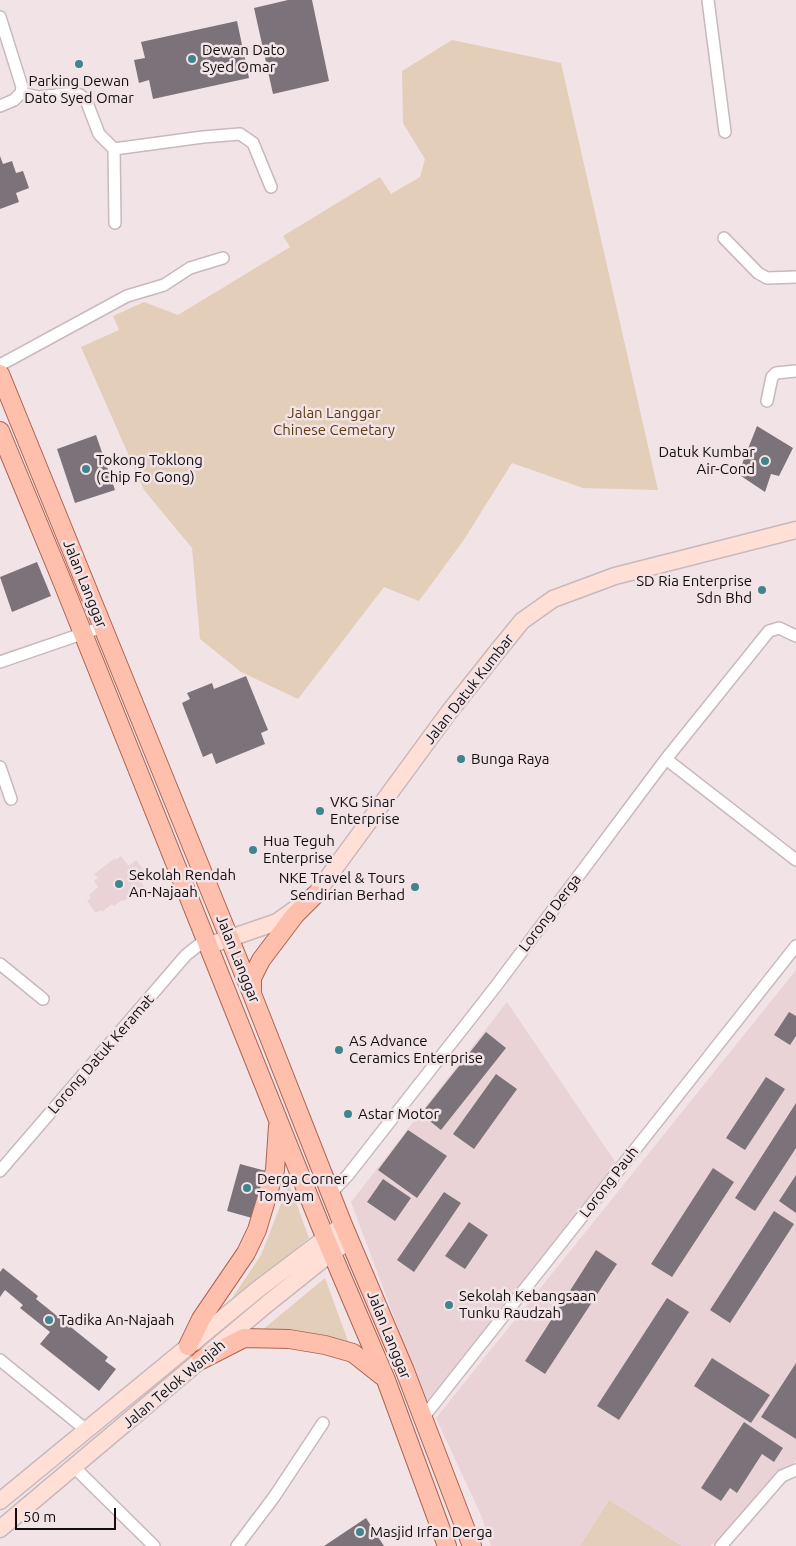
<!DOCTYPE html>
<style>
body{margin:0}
#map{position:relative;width:796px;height:1546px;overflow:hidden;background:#f2e3e6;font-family:Ubuntu,sans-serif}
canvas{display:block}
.scale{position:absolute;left:15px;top:1508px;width:101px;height:22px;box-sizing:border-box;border:2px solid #120d0e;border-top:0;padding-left:6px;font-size:15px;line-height:18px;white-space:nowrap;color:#120d0e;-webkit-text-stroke:4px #f2e3e6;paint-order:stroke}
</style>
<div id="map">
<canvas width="796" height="1546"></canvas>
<div class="scale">50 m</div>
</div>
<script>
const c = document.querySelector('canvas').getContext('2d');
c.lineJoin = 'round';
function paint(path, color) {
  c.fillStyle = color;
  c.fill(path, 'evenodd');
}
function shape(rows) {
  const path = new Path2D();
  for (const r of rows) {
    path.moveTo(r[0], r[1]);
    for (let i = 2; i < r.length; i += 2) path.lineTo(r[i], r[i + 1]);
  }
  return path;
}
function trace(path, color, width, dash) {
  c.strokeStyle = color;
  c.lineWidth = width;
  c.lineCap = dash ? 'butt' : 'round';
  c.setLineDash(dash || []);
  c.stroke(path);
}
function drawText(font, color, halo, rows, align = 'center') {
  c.font = font + ' Ubuntu,sans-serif';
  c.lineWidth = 5;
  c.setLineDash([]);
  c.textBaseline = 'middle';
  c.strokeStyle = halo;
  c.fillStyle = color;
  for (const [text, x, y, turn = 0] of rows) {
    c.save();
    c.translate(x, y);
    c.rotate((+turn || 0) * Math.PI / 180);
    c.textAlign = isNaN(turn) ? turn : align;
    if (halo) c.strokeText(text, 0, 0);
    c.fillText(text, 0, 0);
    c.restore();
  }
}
paint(shape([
 [121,856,129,866,136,860,144,870,137,876,144,886,124,901,122,900,114,906,112,904,102,912,100,910,96,913,87,901,91,898,89,895,98,887,94,881,98,878,94,874,115,858,116,860],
 [796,970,796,1461,785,1469,728,1531,710,1546,682,1546,609,1500,580,1546,491,1546,481,1515,436,1418],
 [507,1002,618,1166,428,1408,351,1202]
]), '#ead3d7');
paint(shape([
 [452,40,561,63,658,490,583,488,512,463,463,541,419,601,384,587,298,699,241,672,200,639,192,548,144,490,81,347,119,330,113,316,144,302,178,315,290,247,283,236,380,177,391,194,420,177,425,159,403,123,402,71],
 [289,1183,309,1238,222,1313,261,1255],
 [325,1278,348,1341,302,1333,261,1331],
 [609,1500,682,1546,580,1546]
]), '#e3ceb9');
paint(shape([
 [288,0,312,0,329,81,273,94,254,8],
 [237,21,249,78,153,99,149,80,139,83,134,60,145,58,141,42],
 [0,156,3,164,12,161,16,173,23,171,29,188,16,193,19,202,0,209],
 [757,426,793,448,779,476,771,474,765,492,738,474],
 [96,435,115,490,75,503,57,449],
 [37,562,51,596,12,612,0,577],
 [246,676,268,730,261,733,265,744,216,764,212,753,203,757,182,703,190,699,187,693,212,683,214,689],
 [789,1012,796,1016,796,1036,790,1045,774,1035],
 [486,1032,506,1048,441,1130,421,1114],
 [496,1074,517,1089,474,1149,453,1134],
 [766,1077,785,1089,745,1150,726,1138],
 [796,1103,796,1148,755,1211,735,1198],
 [408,1130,447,1156,417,1198,378,1170],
 [240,1164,266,1171,252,1218,227,1211],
 [713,1168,734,1182,672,1277,651,1264],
 [796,1175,796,1213,779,1201],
 [383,1179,411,1198,395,1221,367,1202],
 [444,1192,461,1203,414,1272,397,1260],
 [774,1211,794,1224,730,1323,710,1310],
 [469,1222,488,1235,465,1269,445,1256],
 [596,1250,617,1264,545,1374,525,1361],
 [3,1268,38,1296,36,1299,108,1357,105,1361,116,1369,99,1391,40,1344,50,1332,20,1308,23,1305,5,1290,0,1297,0,1272],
 [667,1298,689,1312,619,1420,597,1406],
 [712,1358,770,1395,751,1423,694,1386],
 [796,1363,796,1439,761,1417],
 [744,1422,783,1448,774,1462,762,1454,737,1493,730,1488,721,1501,701,1488],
 [366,1518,384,1546,324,1546]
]), '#7c737a');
const street = shape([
 [708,0,725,132],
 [0,17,22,87,21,93,14,100,0,106],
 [21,93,39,97,73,93,80,95,86,100,99,134,114,149,203,137,240,134,253,143,271,187],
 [114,149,115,223],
 [724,238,758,273,767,278,796,277],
 [0,365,127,296,164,285,190,268,223,258],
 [767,401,772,377,776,373,796,371],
 [0,662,102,627],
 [666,759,796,860],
 [0,767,11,799],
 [0,964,43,999],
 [0,1171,186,955,205,940],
 [330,1194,348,1175,496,986,666,759,769,631,779,628,796,636],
 [0,1360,85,1429],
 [422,1419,796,946],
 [75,1468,154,1546],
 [237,1546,274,1497,323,1423],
 [721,1546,782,1476,796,1470]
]);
const secondary = shape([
 [207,946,277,922,315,895,449,712,500,648,522,621,553,599,615,576,796,530],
 [0,1501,257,1290,343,1225],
 [0,1529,267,1304,332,1252,350,1241]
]);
const primary = shape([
 [0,374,252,994,343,1225,405,1371,472,1546],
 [0,431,62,581,325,1237,386,1380,447,1546],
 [252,993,252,978,261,960,295,915,315,895],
 [188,1346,201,1319,246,1253,257,1230,275,1170,278,1126],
 [201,1360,244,1338,289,1339,325,1345,353,1353,382,1376]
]);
trace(street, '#c7b9bc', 14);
trace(secondary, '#c7b9bc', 19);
trace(primary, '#ac6552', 20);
trace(street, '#fff', 11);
trace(secondary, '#ffdfd6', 16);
trace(primary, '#ffbfad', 18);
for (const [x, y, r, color] of [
 [192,59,5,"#3e858e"],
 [79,64,5,"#3e858e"],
 [765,461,5,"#3e858e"],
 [86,469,5,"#3e858e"],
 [762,590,5,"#3e858e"],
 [461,759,5,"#3e858e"],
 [320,811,5,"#3e858e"],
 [253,850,5,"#3e858e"],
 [119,884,5,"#3e858e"],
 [415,887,5,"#3e858e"],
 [339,1050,5,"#3e858e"],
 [348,1114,5,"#3e858e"],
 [247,1188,5,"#3e858e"],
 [449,1305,5,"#3e858e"],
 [49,1320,5,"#3e858e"],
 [360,1532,5,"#3e858e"]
]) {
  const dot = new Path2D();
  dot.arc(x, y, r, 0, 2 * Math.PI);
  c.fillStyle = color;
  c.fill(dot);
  trace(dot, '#f2e3e6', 2);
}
drawText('15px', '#120d0e', '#f2e3e6', [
 ["Dewan Dato",202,50],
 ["Syed Omar",202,67],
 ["Parking Dewan",79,81,"center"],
 ["Dato Syed Omar",79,98,"center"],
 ["Datuk Kumbar",755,452,"right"],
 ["Air-Cond",755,469,"right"],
 ["Tokong Toklong",96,460],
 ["(Chip Fo Gong)",96,477],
 ["SD Ria Enterprise",752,581,"right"],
 ["Sdn Bhd",752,598,"right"],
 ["Bunga Raya",471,759],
 ["VKG Sinar",330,802],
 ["Enterprise",330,819],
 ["Hua Teguh",263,841],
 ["Enterprise",263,858],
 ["Sekolah Rendah",129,875],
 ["An-Najaah",129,892],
 ["NKE Travel & Tours",405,878,"right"],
 ["Sendirian Berhad",405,895,"right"],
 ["AS Advance",349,1041],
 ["Ceramics Enterprise",349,1058],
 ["Astar Motor",358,1114],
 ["Derga Corner",257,1179],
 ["Tomyam",257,1196],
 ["Sekolah Kebangsaan",459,1296],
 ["Tunku Raudzah",459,1313],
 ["Tadika An-Najaah",59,1320],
 ["Masjid Irfan Derga",370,1532]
], 'left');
drawText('15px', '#5e3c0f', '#f2e3e6', [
 ["Jalan Langgar",334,413],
 ["Chinese Cemetary",334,430]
]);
drawText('15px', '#120d0e', '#f2e3e6', [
 ["Jalan Langgar",85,584,68],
 ["Jalan Datuk Kumbar",469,689,-52],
 ["Lorong Derga",550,913,-53],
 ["Jalan Langgar",238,959,68],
 ["Lorong Datuk Keramat",101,1054,-49],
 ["Lorong Pauh",609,1182,-52],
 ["Jalan Langgar",389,1335,68],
 ["Jalan Telok Wanjah",174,1384,-40]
]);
</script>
